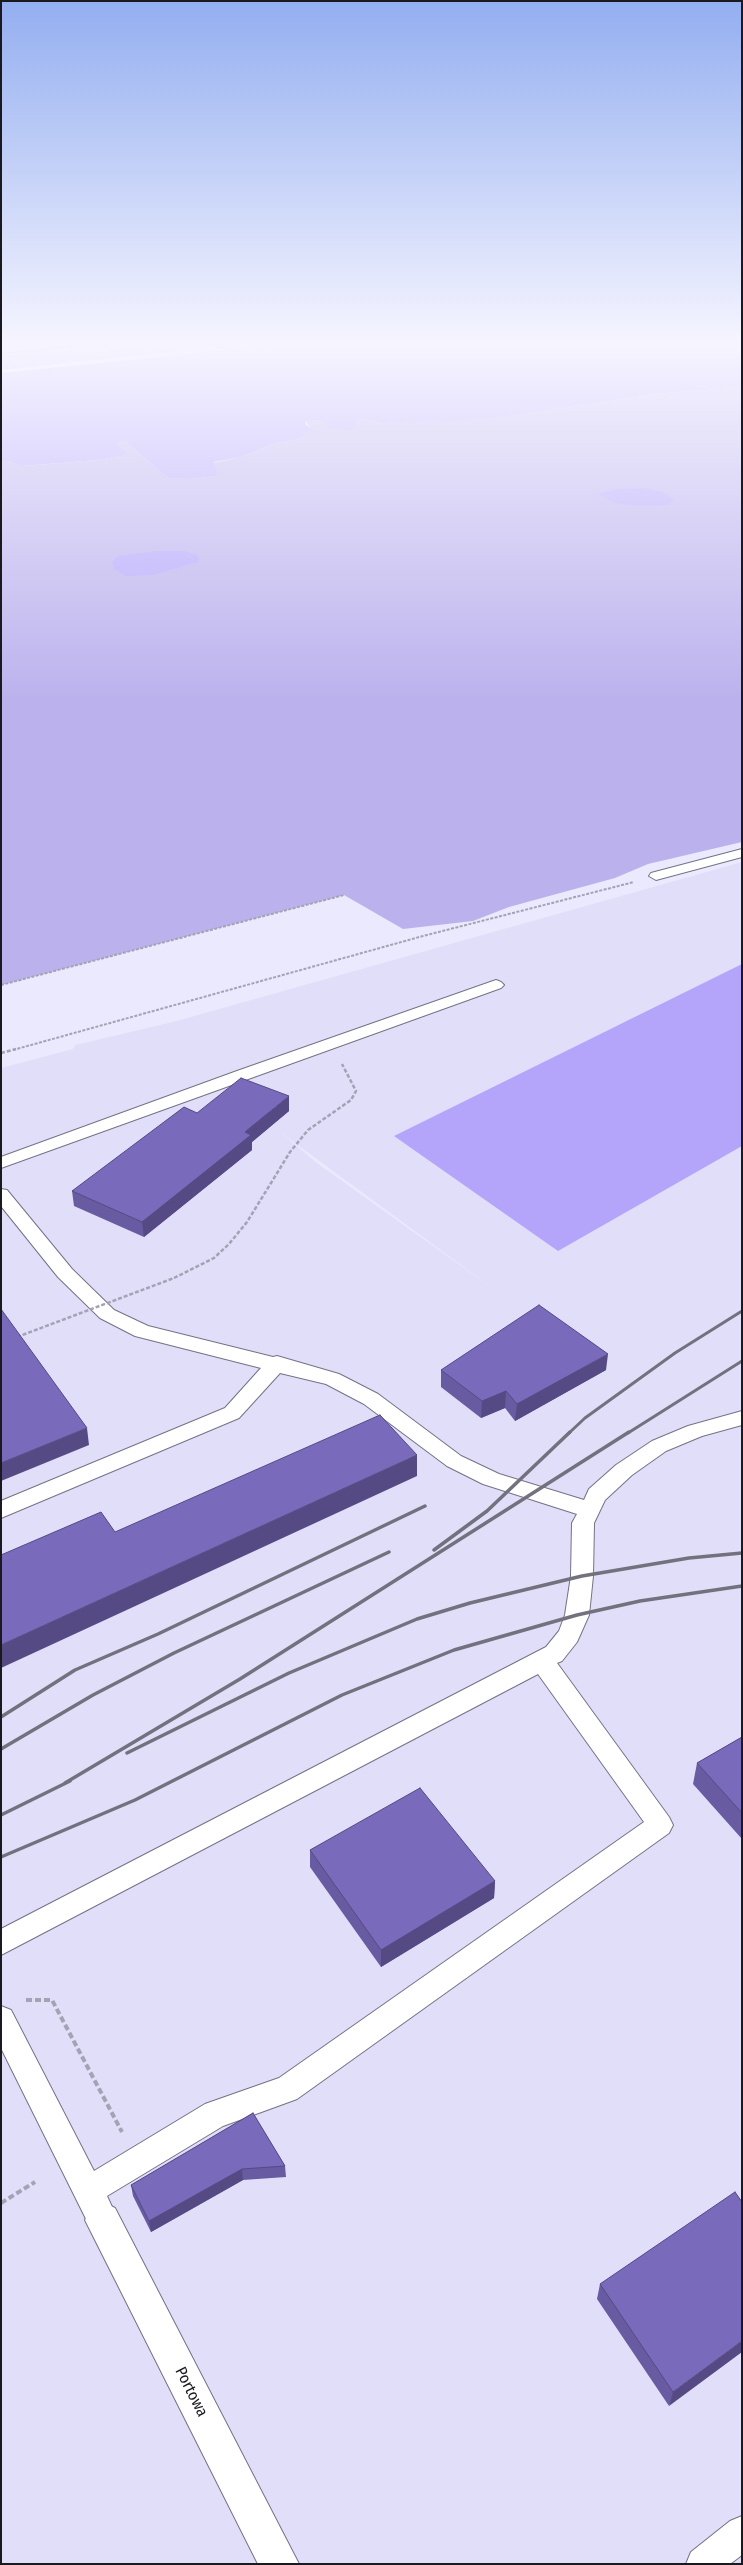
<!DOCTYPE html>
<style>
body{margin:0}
#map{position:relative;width:743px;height:2565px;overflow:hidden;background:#ebe9fe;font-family:"Fira Sans Condensed",sans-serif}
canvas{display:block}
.frame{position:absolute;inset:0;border:2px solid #1a1920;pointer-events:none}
</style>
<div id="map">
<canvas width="743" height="2565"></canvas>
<div class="frame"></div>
</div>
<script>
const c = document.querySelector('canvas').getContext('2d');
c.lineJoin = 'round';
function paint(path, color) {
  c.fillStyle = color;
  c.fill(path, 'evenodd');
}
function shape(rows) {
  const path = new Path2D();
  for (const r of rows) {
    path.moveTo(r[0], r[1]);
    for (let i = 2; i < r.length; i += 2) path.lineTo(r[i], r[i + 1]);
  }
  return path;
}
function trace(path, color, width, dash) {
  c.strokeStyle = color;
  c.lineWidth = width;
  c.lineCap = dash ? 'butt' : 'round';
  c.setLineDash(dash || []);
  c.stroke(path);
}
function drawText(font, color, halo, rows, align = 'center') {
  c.font = font + ' "Fira Sans Condensed",sans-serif';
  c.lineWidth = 3;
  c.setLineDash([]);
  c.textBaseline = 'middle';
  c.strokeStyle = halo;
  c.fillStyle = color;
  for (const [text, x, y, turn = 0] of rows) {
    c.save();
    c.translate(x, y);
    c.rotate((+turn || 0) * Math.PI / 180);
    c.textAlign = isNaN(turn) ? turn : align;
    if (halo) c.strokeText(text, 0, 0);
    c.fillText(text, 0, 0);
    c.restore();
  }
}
paint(shape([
 [742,862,742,2564,1,2564,1,1068,73,1049,75,1045,173,1022],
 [280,1132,499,1293,317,1163]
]), '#e1defa');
paint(shape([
 [1,341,278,341,1,370],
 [742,387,742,842,648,864,615,878,509,907,473,921,403,929,344,895,1,985,1,461,7,461,23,466,98,460,127,455,118,445,120,441,125,441,168,478,189,479,216,476,213,463,242,457,275,443,301,439,311,429,306,421,321,420,359,427,356,423,359,419,382,423,519,415,655,394]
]), '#bbb2ed');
paint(shape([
 [312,341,742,341,742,387,655,394,519,415,442,422,382,423,359,419,356,423,359,427,350,430,330,429,321,420,306,421,305,424,312,429,301,439,275,443,242,457,214,462,217,476,189,479,168,478,125,441,120,441,118,445,128,455,98,460,22,466,7,461,1,461,1,373],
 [641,488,663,492,674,499,669,505,640,506,615,503,599,494,617,489],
 [156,551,184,551,198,555,199,562,152,575,126,576,114,569,112,562,118,556],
 [742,964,742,1146,558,1251,394,1136]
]), '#b4a5fb');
const lane = shape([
 [742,849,742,857,656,880,649,876,651,873,742,849],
 [496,980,501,982,504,985,501,988,1,1168,1,1157,237,1071,496,980],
 [1,1189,7,1190,72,1269,114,1310,148,1326,273,1357,277,1356,339,1374,378,1394,461,1456,499,1474,584,1500,589,1489,616,1465,652,1441,688,1426,742,1411,742,1425,702,1436,666,1451,632,1475,605,1500,594,1523,593,1576,589,1615,577,1642,562,1661,557,1663,669,1817,673,1825,669,1833,297,2099,223,2126,107,2196,118,2220,114,2231,103,2235,92,2231,1,2048,1,2006,11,2010,94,2171,205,2104,279,2078,644,1822,538,1674,1,1955,1,1929,546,1647,559,1631,565,1615,571,1576,572,1523,577,1514,483,1484,447,1466,364,1404,326,1384,280,1373,239,1418,1,1518,1,1501,225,1408,261,1368,135,1336,100,1318,58,1277,1,1206,1,1189],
 [742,2516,742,2555,730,2564,686,2564,691,2552,730,2521,742,2516]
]);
const street = shape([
 [58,341,88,341,84,344,1,353,1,347,58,341],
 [103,2202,115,2208,299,2564,258,2564,91,2232,85,2220,91,2208,103,2202]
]);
trace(lane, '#747285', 2);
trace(street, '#747285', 2);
trace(shape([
 [210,341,220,349],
 [105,343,123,341],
 [107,345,120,356],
 [104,346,147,341],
 [101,353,153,348,177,341],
 [97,358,176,350,205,341]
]), '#a4a2b3', 1, [2, 1]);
trace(shape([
 [1,985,344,895],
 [13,1050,423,936,634,882]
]), '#a4a2b3', 2, [3, 1.5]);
trace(shape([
 [1,1053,16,1049],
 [174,1278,214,1258,229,1244,247,1222,290,1152,308,1130,351,1100,356,1091,342,1064]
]), '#a4a2b3', 2.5, [4, 2]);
trace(shape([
 [26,2000,52,2000,122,2132],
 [1,2203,35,2182]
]), '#a4a2b3', 4, [6, 3]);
paint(lane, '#fff');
paint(street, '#fff');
trace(shape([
 [569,1433,585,1418,675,1353,742,1311],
 [628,1433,742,1361]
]), '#73717e', 3);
trace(shape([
 [434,1550,487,1511,570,1432],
 [1,1717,75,1670,158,1634,425,1506],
 [1,1749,93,1695,174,1653,389,1552],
 [127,1753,289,1673,417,1619,470,1603,582,1576,689,1558,742,1553],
 [65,1783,240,1679,629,1432],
 [1,1815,70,1781],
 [1,1857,135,1800,342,1695,454,1650,577,1615,640,1601,742,1586]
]), '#73717e', 3.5);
trace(shape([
 [17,1337,174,1278]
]), '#a4a2b3', 2.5, [4, 2]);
paint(shape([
 [289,1111,252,1142,252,1150,144,1237,74,1206,72,1191,197,1113],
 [441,1370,606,1370,515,1421,505,1408,481,1418,441,1387],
 [742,1737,742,1839,693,1784,697,1763],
 [310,1850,495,1881,494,1898,381,1967,310,1867],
 [253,2113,285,2166,286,2177,243,2180,151,2232,133,2196,131,2185],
 [742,2202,669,2406,597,2299,600,2284]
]), '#695ba1');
paint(shape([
 [289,1096,289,1111,252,1142,252,1150,144,1237,142,1222,245,1132],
 [608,1354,606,1370,515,1421,517,1404],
 [506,1391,505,1408,481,1418,482,1401],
 [87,1428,89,1445,1,1481,1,1463],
 [417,1455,417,1476,1,1668,1,1645],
 [495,1881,494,1898,381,1967,381,1950],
 [242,2169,243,2180,151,2232,149,2221],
 [742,2341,742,2352,669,2406,673,2392]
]), '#554a83');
const building = shape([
 [241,1078,289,1096,245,1132,251,1135,142,1222,72,1191,184,1107,197,1113,241,1078],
 [539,1305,608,1354,517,1404,506,1391,482,1401,441,1370,539,1305],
 [1,1309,87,1428,1,1463,1,1309],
 [380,1415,417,1455,1,1645,1,1555,101,1512,115,1532,380,1415],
 [742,1737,742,1813,697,1763,742,1737],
 [420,1788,495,1881,381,1950,310,1850,420,1788],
 [253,2113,285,2166,242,2169,149,2221,131,2185,253,2113],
 [735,2192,742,2202,742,2341,673,2392,600,2284,735,2192]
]);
paint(building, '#7a6abb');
trace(building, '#554a83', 1);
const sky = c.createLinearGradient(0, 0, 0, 700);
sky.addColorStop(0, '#93aef0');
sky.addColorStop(0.49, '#f6f5ff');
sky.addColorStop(1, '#f6f5ff00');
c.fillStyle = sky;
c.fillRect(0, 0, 743, 700);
drawText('16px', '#1a1920', '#fff', [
 ["Portowa",191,2392,63]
]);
</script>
